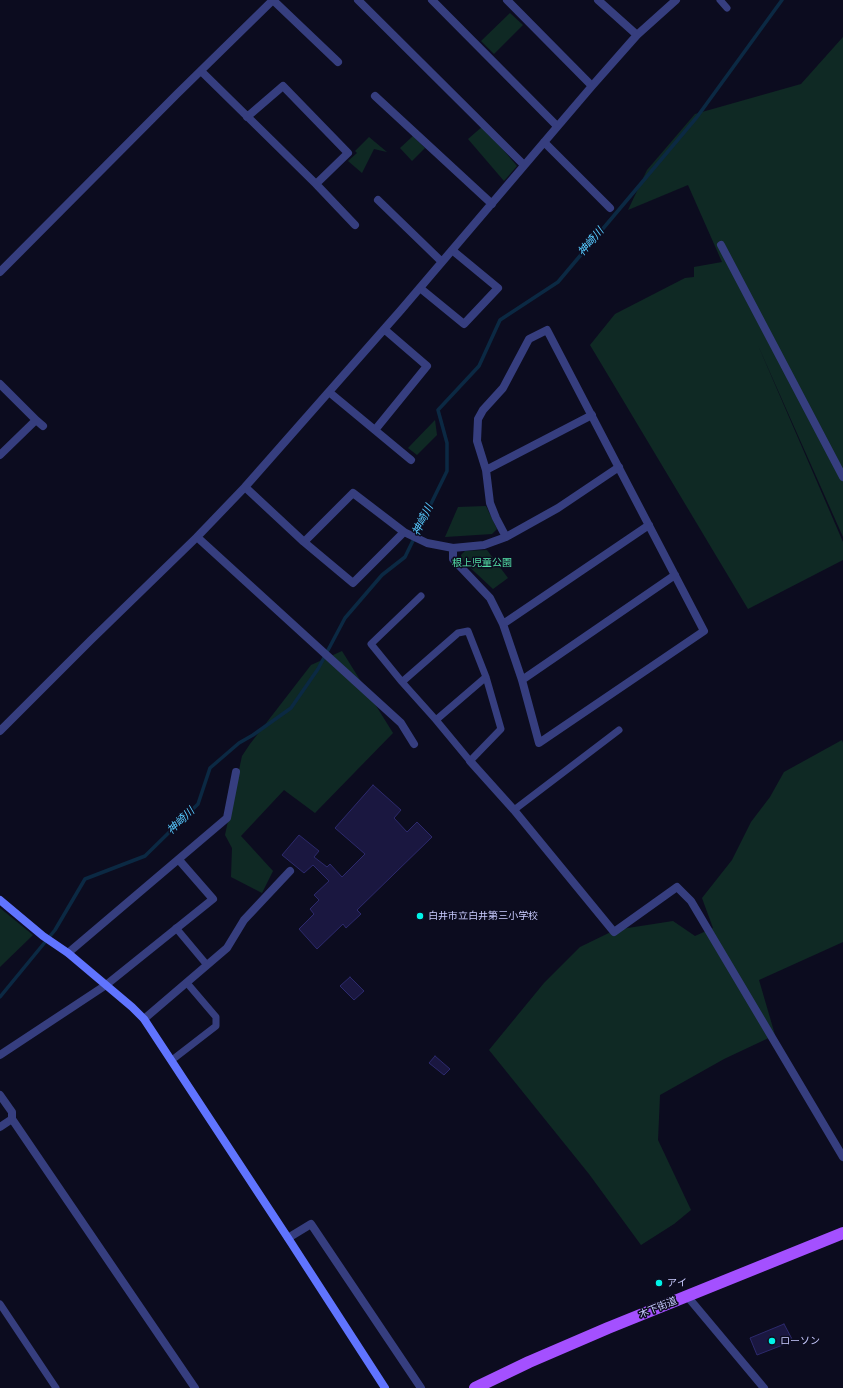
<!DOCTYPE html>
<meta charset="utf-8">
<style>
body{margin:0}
canvas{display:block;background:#0c0c1f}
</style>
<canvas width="843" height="1388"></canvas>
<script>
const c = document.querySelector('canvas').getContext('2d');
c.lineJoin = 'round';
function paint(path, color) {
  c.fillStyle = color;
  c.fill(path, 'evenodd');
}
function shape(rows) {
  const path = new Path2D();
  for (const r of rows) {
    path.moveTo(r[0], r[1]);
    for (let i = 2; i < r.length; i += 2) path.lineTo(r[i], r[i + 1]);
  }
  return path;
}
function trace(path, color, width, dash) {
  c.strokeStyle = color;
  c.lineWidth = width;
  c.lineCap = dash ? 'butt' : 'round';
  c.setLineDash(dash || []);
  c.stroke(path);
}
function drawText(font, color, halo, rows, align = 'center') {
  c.font = font + ' Arial,"Noto Sans JP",sans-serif';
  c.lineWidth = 3;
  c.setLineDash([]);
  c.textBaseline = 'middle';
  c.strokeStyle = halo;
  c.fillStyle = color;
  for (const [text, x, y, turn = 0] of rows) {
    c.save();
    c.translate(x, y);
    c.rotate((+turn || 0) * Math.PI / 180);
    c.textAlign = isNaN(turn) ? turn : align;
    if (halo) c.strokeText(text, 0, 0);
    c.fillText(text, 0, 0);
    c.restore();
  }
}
paint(shape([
 [510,13,523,25,494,54,481,41],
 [843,37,843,537,757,343,843,542,843,560,748,609,590,345,615,314,685,278,694,277,694,267,722,262,688,185,628,210,647,170,695,114,801,84],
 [483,126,517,166,504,181,468,139],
 [413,136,425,148,412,161,400,148],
 [369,137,387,152,374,149,362,173,348,161,357,153,355,151],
 [435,420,437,435,417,455,408,448],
 [486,506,497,529,492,534,445,537,458,507],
 [487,550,508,578,493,589,462,560,461,555,465,551],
 [342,651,393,733,315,813,284,790,241,836,273,871,262,893,231,877,232,848,225,835,242,756,250,744,311,665],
 [842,740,843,743,843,942,759,980,775,1035,724,1059,660,1095,658,1140,691,1210,674,1224,641,1245,589,1174,489,1050,544,983,580,947,615,930,673,921,695,936,713,928,702,898,732,860,751,822,770,797,784,772],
 [0,908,33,935,0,967]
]), '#0f2924');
trace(shape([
 [0,997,55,930,85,879,145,856,198,804,210,768,239,743,253,735,291,708,318,669,345,618,382,575,405,557,447,471,447,443,438,410,479,366,500,320,558,282,697,117,782,0]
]), '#0b2943', 3.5);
const building = shape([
 [373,785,401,810,394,818,407,832,417,822,432,837,357,910,361,914,346,928,343,924,317,949,299,929,314,914,310,909,319,900,314,895,329,881,313,865,304,873,282,855,299,835,319,851,314,857,327,867,330,864,342,877,365,854,335,828,373,785],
 [350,977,364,991,354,1000,340,986,350,977],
 [435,1056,450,1069,444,1075,429,1063,435,1056],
 [784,1324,793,1341,757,1355,750,1338,784,1324]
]);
paint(building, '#1a1740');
trace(building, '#2c296c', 1);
trace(shape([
 [720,0,727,8],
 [402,682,458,633,468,631,486,677,501,729,470,761,436,720,402,682,371,644,421,596],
 [436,720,486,677],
 [514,810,619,730],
 [176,928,207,965],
 [172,1060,216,1026,216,1017,187,983],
 [0,1304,56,1388]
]), '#363e7f', 7);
trace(shape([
 [273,0,338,62],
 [358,0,524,165],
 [432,0,557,126],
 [507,0,592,86],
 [598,0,637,35],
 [201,71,316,184,355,225],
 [375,96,492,204],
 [247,117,283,86,348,153,316,184],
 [544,142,610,208],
 [378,200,442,262],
 [721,245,843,477],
 [0,272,177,94,273,0],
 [420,288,464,324,498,288,452,250],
 [0,384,36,420,0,455],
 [329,392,411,460],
 [36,420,43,426],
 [375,430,427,366,384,329],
 [486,470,592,415],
 [245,487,304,542,353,583,404,532,427,543,453,548,484,545,506,537,558,508,619,467],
 [197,537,401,723,414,744],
 [304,542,353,493,404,532],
 [453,548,453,559,490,598,503,624,522,680,539,743,704,631,547,330,529,339,503,388,483,410,478,419,477,441,486,470,490,503,496,518,506,537],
 [503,624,649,525],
 [522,680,675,575],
 [0,731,91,640,197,537,245,487,401,310,592,86,637,35,676,0],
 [470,761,514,810,614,932,677,887,691,901,843,1157],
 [68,953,227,818,236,772],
 [144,1019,227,948,244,920,290,871],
 [0,1055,106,985,213,899,179,860],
 [0,1095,12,1112,12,1119,0,1127],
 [12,1119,195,1388],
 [288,1238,311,1224,421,1388],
 [687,1296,764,1388]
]), '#363e7f', 8);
trace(shape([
 [0,900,43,936,68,953,132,1007,144,1019,288,1238,385,1388]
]), '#6074ff', 8);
trace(shape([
 [475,1388,529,1362,608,1328,843,1233]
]), '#a450ff', 12);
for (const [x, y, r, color] of [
 [420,916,4,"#00f4e8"],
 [659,1283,4,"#00f4e8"],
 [772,1341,4,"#00f4e8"]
]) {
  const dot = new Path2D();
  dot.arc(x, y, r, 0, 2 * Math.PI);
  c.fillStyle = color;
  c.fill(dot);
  trace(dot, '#0c0c1f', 1.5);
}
drawText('10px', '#54e0a8', '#0c0c1f', [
 ["根上児童公園",482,563]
]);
drawText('10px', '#c9cbff', '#0c0c1f', [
 ["白井市立白井第三小学校",428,916],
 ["アイ",667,1283],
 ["ローソン",780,1341]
], 'left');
drawText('10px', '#c9cbff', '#0c0c1f', [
 ["木下街道",658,1308,-22]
]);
drawText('italic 11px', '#57caff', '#0c0c1f', [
 ["神崎川",591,242,-50],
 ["神崎川",423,520,-64],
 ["神崎川",181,821,-44]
]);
</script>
